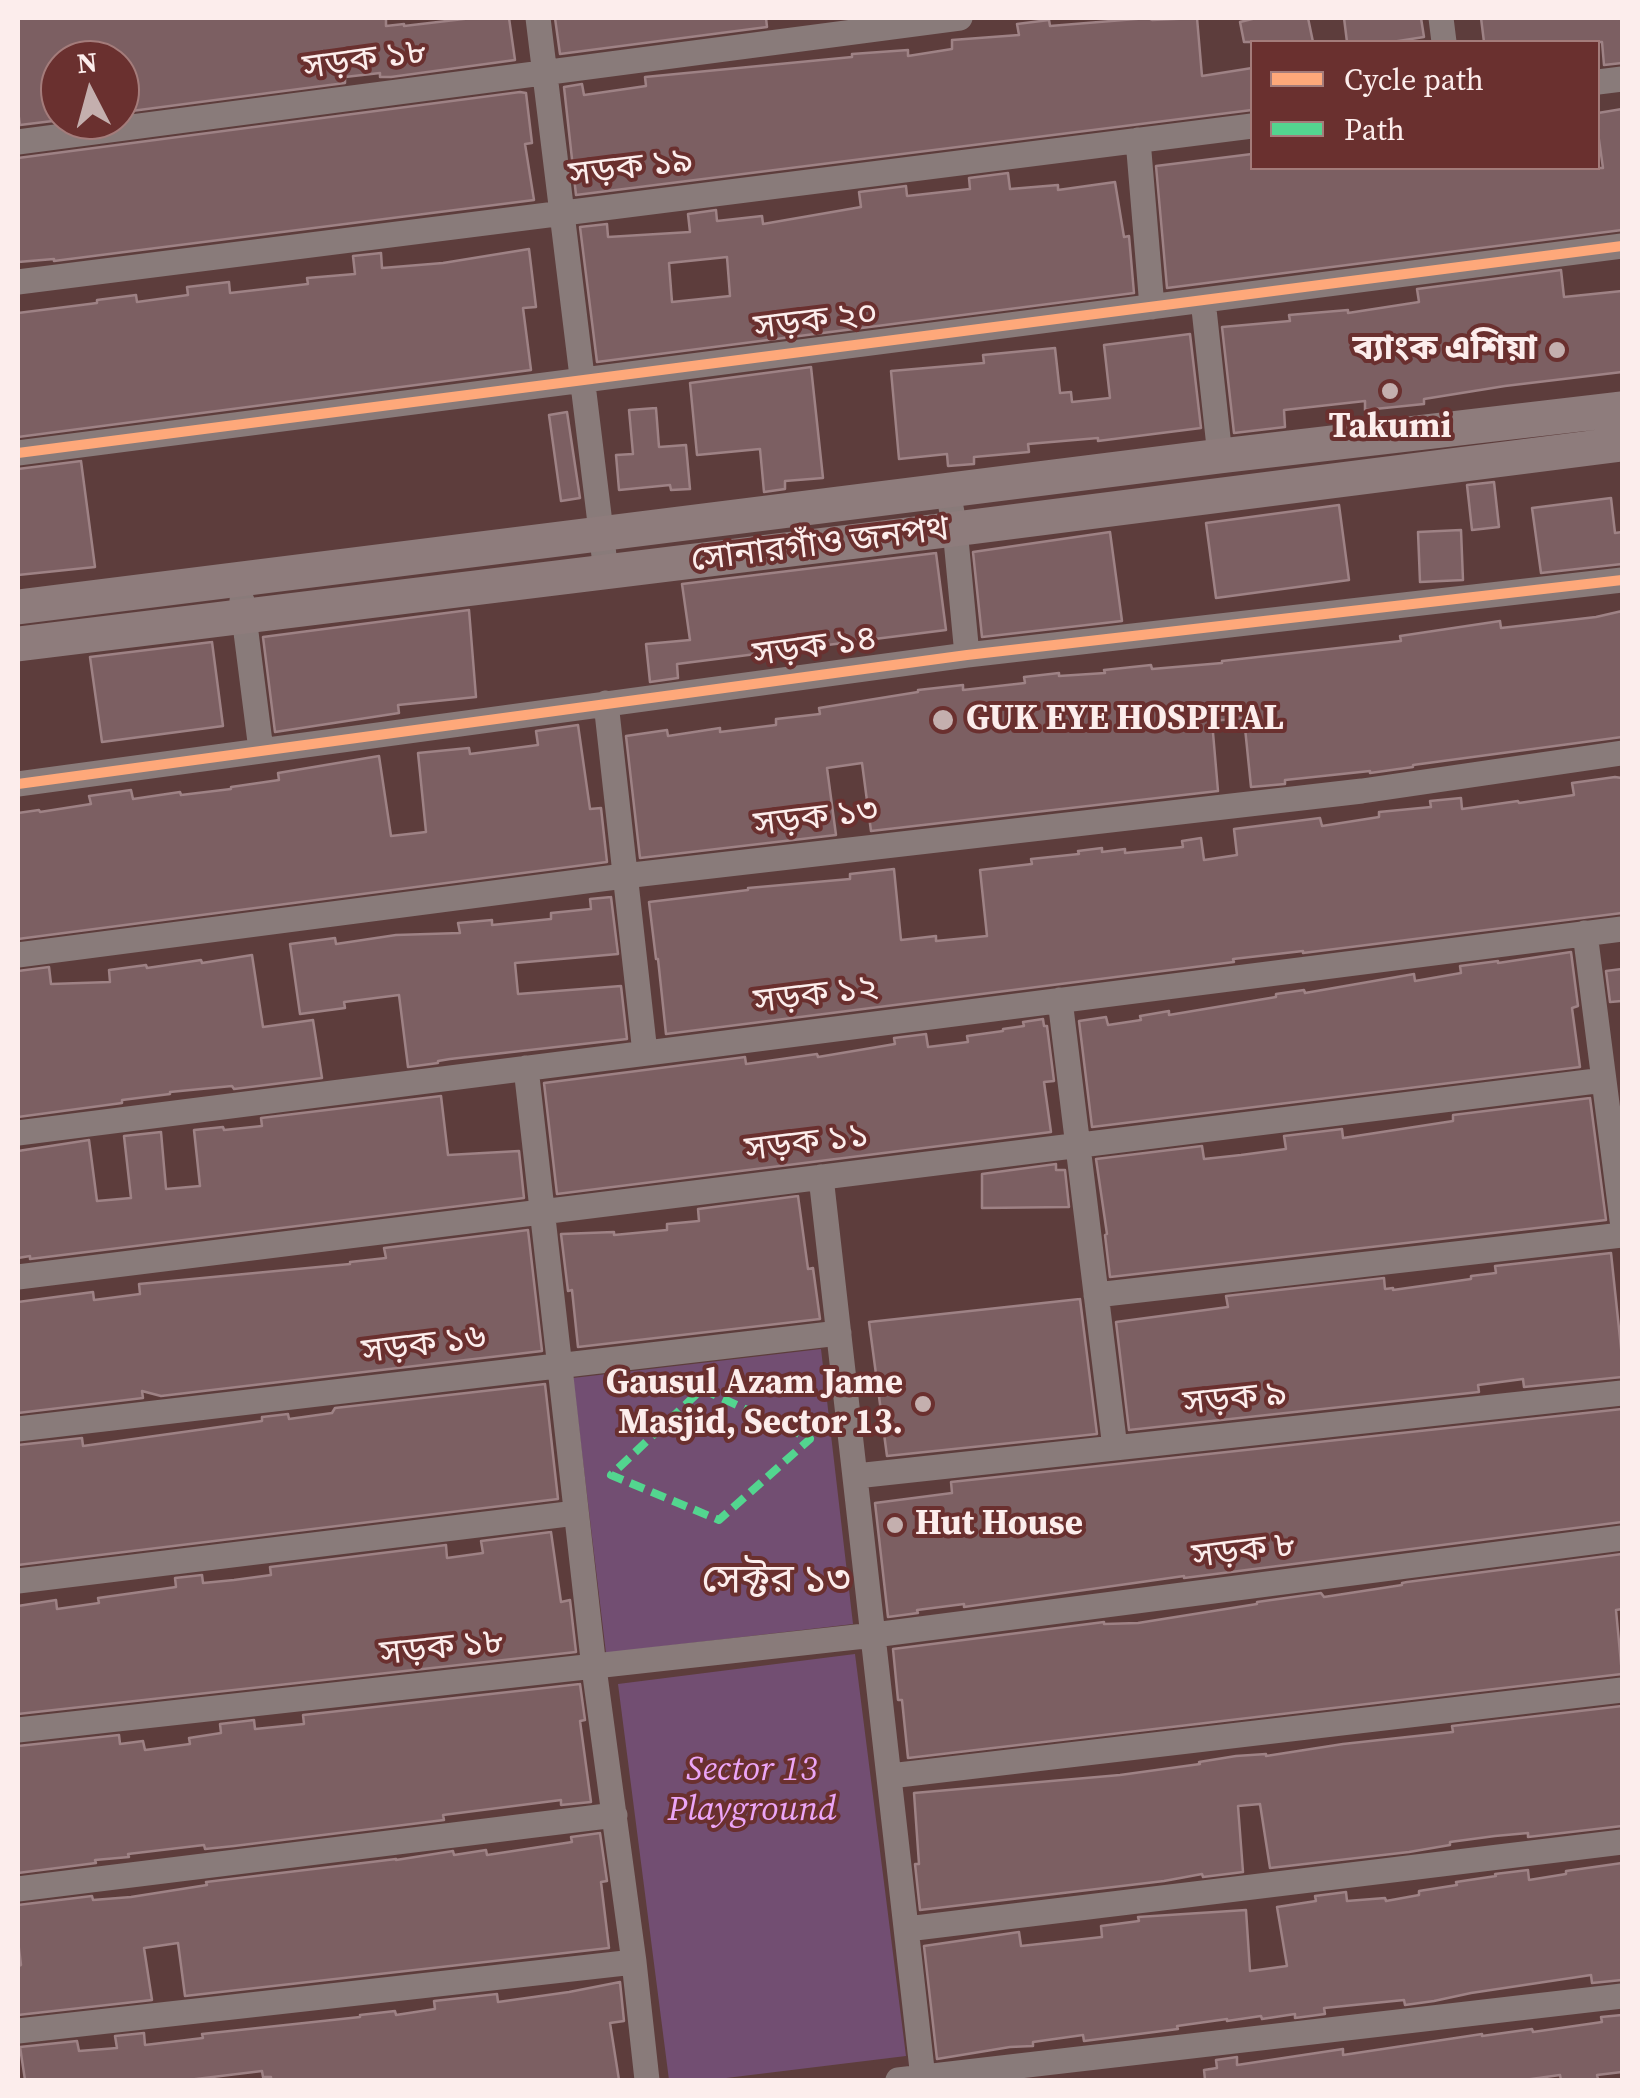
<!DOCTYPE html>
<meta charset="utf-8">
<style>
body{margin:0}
#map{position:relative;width:1640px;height:2098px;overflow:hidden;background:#5d3d3c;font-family:"Source Serif 4",serif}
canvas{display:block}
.frame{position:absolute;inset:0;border:20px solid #fcedec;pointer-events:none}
.legend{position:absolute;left:1250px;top:40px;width:350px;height:130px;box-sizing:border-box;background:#6a302f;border:2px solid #a47c7b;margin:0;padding:12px 18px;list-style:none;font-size:30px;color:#fcedec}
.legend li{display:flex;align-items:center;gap:20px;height:50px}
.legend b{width:50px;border:2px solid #a47c7b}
.north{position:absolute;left:40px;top:40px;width:100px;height:100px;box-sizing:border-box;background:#6a302f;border:2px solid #a47c7b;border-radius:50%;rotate:354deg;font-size:28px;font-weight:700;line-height:40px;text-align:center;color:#fcedec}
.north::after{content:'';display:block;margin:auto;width:35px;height:45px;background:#c4afae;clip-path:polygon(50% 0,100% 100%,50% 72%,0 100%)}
</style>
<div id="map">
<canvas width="1640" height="2098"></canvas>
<div class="frame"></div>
<ul class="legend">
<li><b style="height:12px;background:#fea87a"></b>Cycle path</li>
<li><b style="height:12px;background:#53d58f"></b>Path</li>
</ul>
<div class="north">N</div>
</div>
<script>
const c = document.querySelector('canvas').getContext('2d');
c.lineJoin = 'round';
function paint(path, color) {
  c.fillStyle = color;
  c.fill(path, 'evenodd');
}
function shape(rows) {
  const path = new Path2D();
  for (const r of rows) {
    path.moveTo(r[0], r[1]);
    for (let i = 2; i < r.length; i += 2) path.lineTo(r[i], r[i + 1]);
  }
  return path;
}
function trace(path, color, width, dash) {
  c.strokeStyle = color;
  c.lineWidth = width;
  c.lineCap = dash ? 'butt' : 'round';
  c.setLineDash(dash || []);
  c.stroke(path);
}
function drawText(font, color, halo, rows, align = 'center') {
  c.font = font + ' "Source Serif 4","Noto Sans Bengali",serif';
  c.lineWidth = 8;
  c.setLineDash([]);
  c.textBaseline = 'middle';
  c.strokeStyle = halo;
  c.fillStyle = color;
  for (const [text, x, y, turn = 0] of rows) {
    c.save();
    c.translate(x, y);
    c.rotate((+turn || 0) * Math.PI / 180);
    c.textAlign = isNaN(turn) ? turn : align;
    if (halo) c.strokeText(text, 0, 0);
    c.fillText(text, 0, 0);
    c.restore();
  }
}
paint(shape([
 [821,1349,853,1624,606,1653,573,1378],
 [855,1654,906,2056,710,2080,669,2080,618,1684]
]), '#724e72');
const building = shape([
 [18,18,386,18,386,26,404,24,404,26,472,18,509,18,515,60,391,77,380,77,380,73,345,77,345,83,124,112,120,53,60,59,61,120,20,125,18,111,18,18],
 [555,18,766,18,767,27,560,54,555,18],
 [1148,18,1152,20,1197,18,1202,76,1252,68,1252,110,576,195,564,87,582,84,584,95,646,86,645,77,852,57,852,54,908,50,908,56,952,49,952,40,1019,35,1017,24,1049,20,1050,26,1148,18],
 [1256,18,1308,18,1313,42,1244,42,1240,22,1256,18],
 [1344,18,1421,18,1424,37,1392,42,1347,42,1344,18],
 [1481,18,1622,18,1622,63,1604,65,1602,42,1484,42,1481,18],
 [520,92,526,93,532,143,525,144,534,200,54,261,54,259,18,262,18,158,520,92],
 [1622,109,1622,230,1167,288,1156,166,1252,154,1252,168,1603,168,1598,133,1598,113,1622,109],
 [1008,173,1010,189,1058,185,1058,190,1115,182,1124,237,1129,236,1134,293,597,362,580,227,607,224,608,237,690,232,688,214,716,210,717,221,762,216,763,224,861,207,859,192,906,186,907,196,970,189,969,178,1008,173],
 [727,257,730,296,672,302,669,263,727,257],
 [529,249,536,307,523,308,531,370,18,437,18,313,97,303,97,300,136,295,137,302,188,295,187,287,229,282,230,293,308,284,307,278,355,274,353,256,381,253,382,268,443,263,529,249],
 [1561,270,1564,297,1622,291,1622,372,1505,386,1424,399,1424,404,1365,410,1365,401,1284,410,1285,427,1234,433,1222,327,1290,321,1289,315,1348,310,1348,313,1419,302,1417,289,1561,270],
 [1190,334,1201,428,1098,441,1098,438,1028,444,1029,452,974,457,974,464,948,466,947,454,899,459,891,371,984,363,983,355,1055,348,1060,393,1071,392,1072,402,1110,398,1104,345,1190,334],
 [811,367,823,478,785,481,785,489,764,492,760,449,697,455,690,383,811,367],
 [656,408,659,447,686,445,690,489,671,490,670,485,619,490,616,455,633,454,629,410,656,408],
 [567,412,580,498,561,501,549,415,567,412],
 [81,461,95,567,18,575,18,469,81,461],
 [1494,482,1499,527,1472,530,1467,485,1494,482],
 [1611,498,1615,533,1622,532,1622,564,1541,573,1532,508,1611,498],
 [1339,505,1349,580,1216,598,1206,523,1339,505],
 [1461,530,1463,580,1420,582,1418,532,1461,530],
 [1110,532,1122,621,982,637,973,552,1110,532],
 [936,553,946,630,677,664,678,678,650,682,646,644,690,640,682,584,936,553],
 [469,610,476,697,398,705,399,713,275,732,263,637,469,610],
 [1622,611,1622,737,1413,765,1413,767,1370,773,1370,771,1285,780,1285,784,1251,787,1244,718,1212,721,1218,791,871,831,862,763,827,768,836,835,640,858,626,736,667,730,668,736,720,728,720,732,776,725,776,719,820,714,819,708,918,692,918,690,963,685,963,690,1025,683,1024,677,1059,673,1059,676,1105,673,1104,670,1151,665,1152,669,1222,663,1222,661,1401,641,1400,636,1500,621,1501,628,1596,617,1622,611],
 [212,642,223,726,102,742,90,657,212,642],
 [578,725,590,809,601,808,607,862,18,939,18,813,39,810,40,812,91,804,89,796,131,790,133,799,180,792,181,795,231,789,231,787,279,780,278,773,379,756,391,836,426,832,418,753,469,748,470,754,538,745,536,731,578,725],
 [1615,777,1622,778,1622,913,1303,953,1303,951,1233,959,1234,962,666,1034,658,959,656,959,649,902,748,890,748,888,850,879,850,874,894,869,901,940,936,936,936,941,987,936,980,870,1032,864,1031,859,1079,854,1078,851,1102,848,1102,852,1125,849,1125,853,1183,847,1182,841,1201,838,1204,860,1237,855,1234,829,1320,818,1322,826,1379,817,1379,812,1431,807,1430,801,1461,798,1462,809,1518,801,1519,803,1574,795,1572,783,1615,777],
 [611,897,618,954,515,963,518,994,621,986,627,1039,450,1059,438,1061,438,1063,408,1067,399,995,344,1002,345,1008,300,1014,290,944,335,938,336,944,396,935,460,933,458,923,492,920,492,925,551,919,551,913,591,909,590,899,611,897],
 [1571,952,1578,1006,1572,1008,1580,1067,1092,1127,1079,1021,1106,1017,1108,1025,1141,1020,1140,1016,1169,1011,1169,1015,1276,997,1276,994,1304,990,1305,993,1414,974,1415,981,1461,973,1460,966,1498,961,1498,963,1571,952],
 [252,955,263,1027,313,1020,322,1078,234,1089,232,1086,170,1092,170,1094,122,1100,122,1103,18,1117,18,971,49,967,51,984,110,982,109,970,146,965,147,968,201,960,202,963,252,955],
 [1622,969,1622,1001,1610,1002,1606,971,1622,969],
 [1043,1019,1044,1026,1047,1026,1054,1081,1044,1082,1051,1132,557,1194,544,1083,745,1057,746,1064,817,1054,818,1057,895,1044,894,1038,926,1034,928,1047,968,1042,967,1036,1003,1031,1003,1029,1024,1026,1023,1022,1043,1019],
 [441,1096,448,1155,519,1151,524,1198,30,1259,30,1256,18,1258,18,1151,89,1140,97,1201,131,1198,124,1136,161,1132,166,1189,200,1186,194,1130,223,1127,224,1130,262,1126,261,1118,441,1096],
 [1590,1098,1606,1220,1110,1277,1105,1235,1107,1234,1096,1159,1202,1146,1204,1159,1241,1155,1286,1149,1284,1136,1342,1129,1343,1138,1453,1121,1453,1115,1590,1098],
 [1056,1164,1056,1170,1065,1170,1069,1207,982,1208,982,1174,1056,1164],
 [798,1196,808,1269,813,1268,820,1319,578,1347,572,1290,568,1291,561,1234,614,1232,614,1235,667,1230,667,1224,699,1221,698,1209,798,1196],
 [528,1230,542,1351,161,1396,142,1391,143,1398,18,1413,18,1302,93,1292,94,1300,140,1294,139,1284,350,1264,350,1262,386,1258,384,1248,528,1230],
 [1611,1253,1622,1357,1622,1377,1524,1387,1523,1379,1478,1385,1479,1392,1129,1430,1116,1322,1228,1307,1226,1296,1384,1278,1385,1289,1393,1288,1393,1290,1471,1279,1471,1276,1496,1273,1495,1266,1611,1253],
 [1080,1299,1097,1434,887,1456,869,1322,1080,1299],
 [545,1384,558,1499,18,1565,18,1445,82,1438,83,1446,262,1421,262,1417,288,1414,289,1419,332,1413,335,1408,545,1384],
 [1622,1409,1622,1522,1184,1578,1184,1576,964,1607,964,1604,917,1610,918,1613,888,1617,875,1503,952,1493,951,1482,1622,1409],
 [551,1532,561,1602,570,1600,576,1652,18,1714,18,1606,56,1600,57,1609,99,1603,98,1598,176,1587,175,1578,202,1575,203,1583,234,1580,271,1575,270,1567,446,1545,447,1558,483,1553,481,1541,551,1532],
 [1622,1554,1622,1609,1616,1610,1622,1674,908,1758,902,1700,898,1700,893,1649,1104,1622,1104,1624,1138,1623,1257,1604,1257,1602,1321,1593,1324,1597,1402,1585,1402,1583,1407,1582,1622,1554],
 [580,1684,585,1720,580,1721,591,1802,561,1805,561,1800,443,1815,444,1820,234,1846,205,1849,204,1845,128,1854,129,1857,95,1860,96,1863,18,1873,18,1746,119,1735,120,1744,143,1741,145,1750,190,1744,189,1738,221,1733,220,1724,254,1720,255,1729,304,1724,303,1715,580,1684],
 [1622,1706,1622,1826,1528,1837,1528,1833,1495,1836,1450,1842,1450,1845,1409,1852,1270,1868,1260,1804,1238,1806,1243,1872,1203,1877,1202,1874,1164,1881,920,1910,915,1864,919,1864,914,1793,1120,1775,1200,1764,1199,1762,1236,1756,1266,1754,1266,1756,1343,1744,1453,1732,1452,1726,1622,1706],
 [600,1833,607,1881,601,1882,609,1948,185,1996,178,1943,144,1948,152,2000,18,2015,18,1966,21,1965,18,1941,18,1905,92,1896,93,1900,131,1897,207,1885,206,1882,396,1859,396,1860,453,1851,454,1855,486,1850,487,1855,572,1842,571,1837,600,1833],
 [1622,1863,1622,1980,1592,1983,1591,1975,1471,1993,1434,2001,1405,2005,1404,2000,1324,2008,1325,2014,1295,2018,1295,2014,1262,2019,1261,2016,1227,2021,1227,2019,1177,2026,1178,2029,1084,2041,1083,2035,1033,2042,1033,2046,1010,2047,937,2059,924,1946,1019,1932,1021,1946,1102,1937,1101,1926,1139,1921,1138,1917,1246,1910,1250,1971,1287,1966,1277,1907,1316,1901,1315,1896,1346,1892,1347,1901,1385,1898,1386,1901,1419,1895,1419,1891,1457,1885,1456,1882,1496,1876,1495,1874,1528,1870,1529,1880,1566,1874,1566,1871,1622,1863],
 [620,1982,624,2021,610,2023,619,2080,271,2080,271,2077,263,2077,262,2071,188,2080,25,2080,20,2047,77,2041,79,2051,117,2048,115,2036,144,2033,145,2045,203,2038,202,2034,360,2017,360,2015,395,2011,396,2015,435,2009,434,2001,497,1994,498,2002,569,1992,620,1982],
 [1622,2015,1622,2072,1597,2075,1598,2079,1561,2080,1560,2075,1524,2080,1205,2080,1204,2070,1217,2068,1216,2060,1237,2057,1237,2065,1343,2049,1343,2055,1482,2034,1482,2036,1532,2029,1533,2032,1602,2022,1601,2017,1622,2015]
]);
paint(building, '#7c5f62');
trace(building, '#9e8285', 2.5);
trace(shape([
 [538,18,606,572],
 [1441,18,1444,42],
 [1598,82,1622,79],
 [1138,140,1152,307],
 [18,142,960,18],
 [18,282,1252,126],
 [1203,300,1220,456],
 [18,453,1622,246],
 [948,491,955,529,967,655],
 [242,601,261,750],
 [606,703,645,1053],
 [18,784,967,655,1622,580],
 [1585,933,1622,1220],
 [18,955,624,876,1362,791,1622,753],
 [1060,1000,1115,1448],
 [526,1068,594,1668,634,1962,647,2080],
 [18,1133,1622,929],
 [821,1177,923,2078],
 [18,1277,1604,1080],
 [1096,1295,1622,1235],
 [18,1429,839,1333],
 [856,1476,1622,1393],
 [18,1581,576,1513],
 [18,1730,874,1635,1622,1538],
 [890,1776,1622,1690],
 [18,1889,615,1815],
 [907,1929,1622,1842],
 [18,2031,634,1962],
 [898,2080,1622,1996]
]), '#897b7a', 25);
trace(shape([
 [18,607,1220,456,1622,409],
 [18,644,955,529,1622,444]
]), '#8e7c7c', 35);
trace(shape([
 [702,1389,810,1439,719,1520,611,1475,702,1389]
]), '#53d58f', 8, [15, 8]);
trace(shape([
 [18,453,1622,246],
 [18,784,967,655,1622,580]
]), '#fea87a', 10);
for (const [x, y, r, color] of [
 [1557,350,10,"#c4afae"],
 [1390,391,10,"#c4afae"],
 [943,720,12,"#c4afae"],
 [923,1404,10,"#c4afae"],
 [895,1525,10,"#c4afae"]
]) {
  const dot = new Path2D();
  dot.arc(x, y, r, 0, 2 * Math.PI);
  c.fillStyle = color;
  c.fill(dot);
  trace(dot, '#6a302f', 4);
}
drawText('35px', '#fcedec', '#6a302f', [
 ["সড়ক ১৮",365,61,-8],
 ["সড়ক ১৯",631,169,-7],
 ["সড়ক ২০",816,322,-7],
 ["সোনারগাঁও জনপথ",820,546,-7],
 ["সড়ক ১৪",815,648,-8],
 ["সড়ক ১৩",816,819,-7],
 ["সড়ক ১২",816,996,-7],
 ["সড়ক ১১",807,1144,-7],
 ["সড়ক ১৬",424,1346,-7],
 ["সড়ক ৯",1235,1400,-6],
 ["সড়ক ৮",1244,1552,-7],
 ["সড়ক ১৮",442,1649,-6]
]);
drawText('bold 35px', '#fcedec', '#6a302f', [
 ["ব্যাংক এশিয়া",1537,350],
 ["Takumi",1390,428,"center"],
 ["GUK EYE HOSPITAL",966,720,"left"],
 ["Gausul Azam Jame",903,1384],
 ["Masjid, Sector 13.",903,1424],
 ["Hut House",915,1525,"left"]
], 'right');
drawText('italic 35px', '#eca5f7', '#6a302f', [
 ["Sector 13",752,1771],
 ["Playground",752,1811]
]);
drawText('40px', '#fcedec', '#6a302f', [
 ["সেক্টর ১৩",776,1582]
]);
</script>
